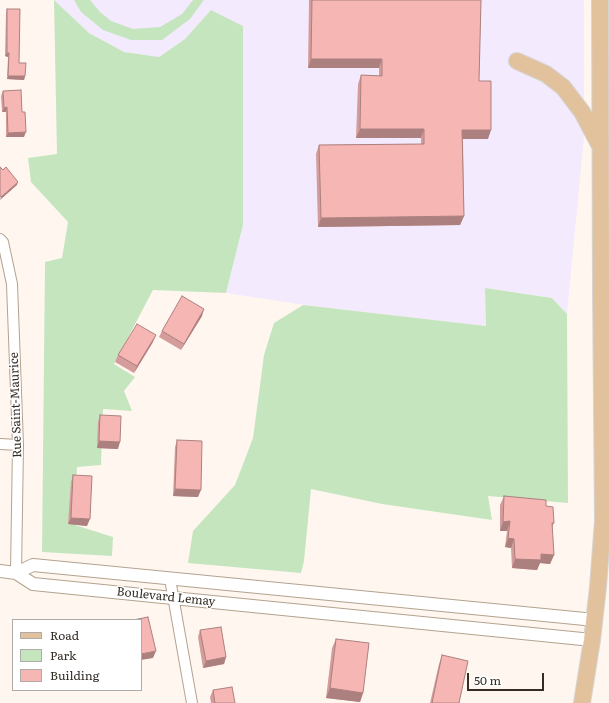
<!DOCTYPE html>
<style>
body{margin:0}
#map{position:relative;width:609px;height:703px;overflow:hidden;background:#fff7ef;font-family:Literata,serif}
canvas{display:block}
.legend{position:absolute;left:12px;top:619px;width:130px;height:72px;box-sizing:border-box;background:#fff;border:1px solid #aeaba8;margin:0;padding:5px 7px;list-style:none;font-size:12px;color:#342d26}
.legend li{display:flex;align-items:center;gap:8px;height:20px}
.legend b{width:20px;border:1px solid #aeaba8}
.scale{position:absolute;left:467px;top:673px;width:77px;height:18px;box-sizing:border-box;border:2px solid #342d26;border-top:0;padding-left:5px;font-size:12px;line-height:14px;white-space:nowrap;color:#342d26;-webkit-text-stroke:3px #fff;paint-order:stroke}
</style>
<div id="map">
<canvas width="609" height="703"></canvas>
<ul class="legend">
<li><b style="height:5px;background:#e2c19d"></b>Road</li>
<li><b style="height:11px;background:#c5e5bf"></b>Park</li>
<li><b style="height:11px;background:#f6b7b4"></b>Building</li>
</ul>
<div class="scale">50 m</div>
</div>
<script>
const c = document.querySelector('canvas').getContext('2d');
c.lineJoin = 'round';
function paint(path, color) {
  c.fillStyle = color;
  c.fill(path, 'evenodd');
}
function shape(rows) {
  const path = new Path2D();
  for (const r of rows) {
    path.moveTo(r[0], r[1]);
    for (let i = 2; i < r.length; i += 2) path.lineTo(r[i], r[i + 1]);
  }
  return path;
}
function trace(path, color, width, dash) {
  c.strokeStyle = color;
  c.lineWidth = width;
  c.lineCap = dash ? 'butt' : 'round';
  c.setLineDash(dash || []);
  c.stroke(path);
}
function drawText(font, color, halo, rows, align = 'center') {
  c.font = font + ' Literata,serif';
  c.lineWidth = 3;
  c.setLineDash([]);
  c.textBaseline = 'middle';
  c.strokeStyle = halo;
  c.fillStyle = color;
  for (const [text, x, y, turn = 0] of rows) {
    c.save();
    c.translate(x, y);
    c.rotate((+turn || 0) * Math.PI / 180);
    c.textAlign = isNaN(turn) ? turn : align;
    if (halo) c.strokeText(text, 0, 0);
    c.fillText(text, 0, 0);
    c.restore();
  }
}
paint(shape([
 [54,0,584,0,584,137,567,314,552,298,485,288,486,326,311,306,226,293,243,225,211,10,185,39,159,57,124,52,89,33]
]), '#f4eafe');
paint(shape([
 [54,0,89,33,124,52,159,57,185,39,211,10,243,26,243,225,226,293,153,290,114,364,135,377,124,391,132,411,103,409,101,465,77,467,75,525,113,537,112,556,42,552,45,262,62,258,68,222,31,182,28,158,57,154],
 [74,0,90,0,100,12,111,21,133,29,160,27,182,14,193,0,204,0,190,19,162,40,131,40,103,30,81,12],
 [485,288,552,298,567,314,568,503,488,496,492,520,382,504,311,489,304,561,301,573,188,563,193,531,235,485,253,438,264,355,274,323,303,305,486,326]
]), '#c5e5bf');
const minor = shape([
 [0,239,3,242,12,284,18,445,16,573],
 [0,444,18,445],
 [170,579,192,703]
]);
const tertiary = shape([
 [0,571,16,573,33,584,592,640],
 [16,573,33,565,595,620]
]);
const primary = shape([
 [517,61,546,74,563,87,582,112,599,144],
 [582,703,592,640,598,587,603,521,601,291,600,0]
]);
trace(minor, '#b4a290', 12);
trace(tertiary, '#b4a290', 14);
trace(primary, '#d6d5d4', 18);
trace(minor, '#fff', 10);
trace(tertiary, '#fff', 12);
trace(primary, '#e2c19d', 16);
paint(shape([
 [309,0,481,0,479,81,488,139,463,139,464,216,460,225,318,227,316,154,319,145,421,144,421,138,356,138,358,84,361,75,379,76,379,68,308,68],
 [7,9,19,63,25,76,24,80,7,79,8,57,5,56,6,12],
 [3,91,24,137,6,137,6,112,2,112,1,96],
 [202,316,181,350,159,337,162,331],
 [153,342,134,373,115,362,118,355],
 [100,415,118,449,97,448,98,422],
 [177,440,198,497,173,496,175,447],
 [73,475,87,526,68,524,71,482],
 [504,496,546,506,554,523,552,528,554,555,550,564,540,563,537,570,512,568,511,548,505,547,507,531,500,531,500,505],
 [200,630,226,657,224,664,203,668,198,637],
 [336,639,363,693,360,702,326,698,332,648],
 [442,655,459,703,430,703,439,664],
 [213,690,235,703,211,703,210,697]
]), '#d49d9b');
paint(shape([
 [7,53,9,53,8,57,5,56],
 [311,59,382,59,379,68,308,68],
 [8,76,25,76,24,80,7,79],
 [7,107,6,112,2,112,4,108],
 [360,129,424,129,421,138,356,138],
 [462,130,491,130,488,139,459,139],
 [26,132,24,137,6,137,8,133],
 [18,182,17,185,0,200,1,197],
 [464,216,460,225,318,227,321,218],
 [204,309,202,316,181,350,184,344],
 [156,335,153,342,134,373,137,366],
 [99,441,120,442,118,449,97,448],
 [175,489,201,490,198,497,173,496],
 [71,518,90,519,87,526,68,524],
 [510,521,507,531,500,531,503,522],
 [508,538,514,539,511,548,505,547],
 [541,554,554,555,550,564,540,563,537,570,512,568,515,559],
 [156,651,153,658,141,660,141,654],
 [226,657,224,664,203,668,206,661],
 [330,688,363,693,360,702,326,698]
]), '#ac807e');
const building = shape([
 [312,0,481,0,479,81,491,81,491,130,462,130,464,216,321,218,319,145,424,144,424,129,360,129,361,75,382,76,382,59,311,59,312,0],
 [7,9,20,9,19,63,26,63,25,76,8,76,9,53,7,53,7,9],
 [21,90,22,112,25,112,26,132,8,133,7,107,4,108,3,91,21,90],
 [0,167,3,170,6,167,18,182,1,197,0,196,0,167],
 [182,296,204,309,184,344,162,331,182,296],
 [137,324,156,335,137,366,118,355,137,324],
 [100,415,121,416,120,442,99,441,100,415],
 [177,440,202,441,201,490,175,489,177,440],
 [73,475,92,476,90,519,71,518,73,475],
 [504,496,546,500,546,506,553,507,554,523,552,523,554,555,541,554,541,560,515,559,514,539,508,538,510,521,503,522,504,496],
 [148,617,156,651,141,654,141,620,133,620,148,617],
 [221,627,226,657,206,661,200,630,221,627],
 [336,639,369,643,363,693,330,688,336,639],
 [442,655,468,661,459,703,432,703,442,655],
 [232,687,235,703,215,703,213,690,232,687]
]);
paint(building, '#f6b7b4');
trace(building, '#ac807e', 1);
drawText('12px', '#342d26', '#fff', [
 ["Rue Saint-Maurice",16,405,-92],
 ["Boulevard Lemay",166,597,6]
]);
</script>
